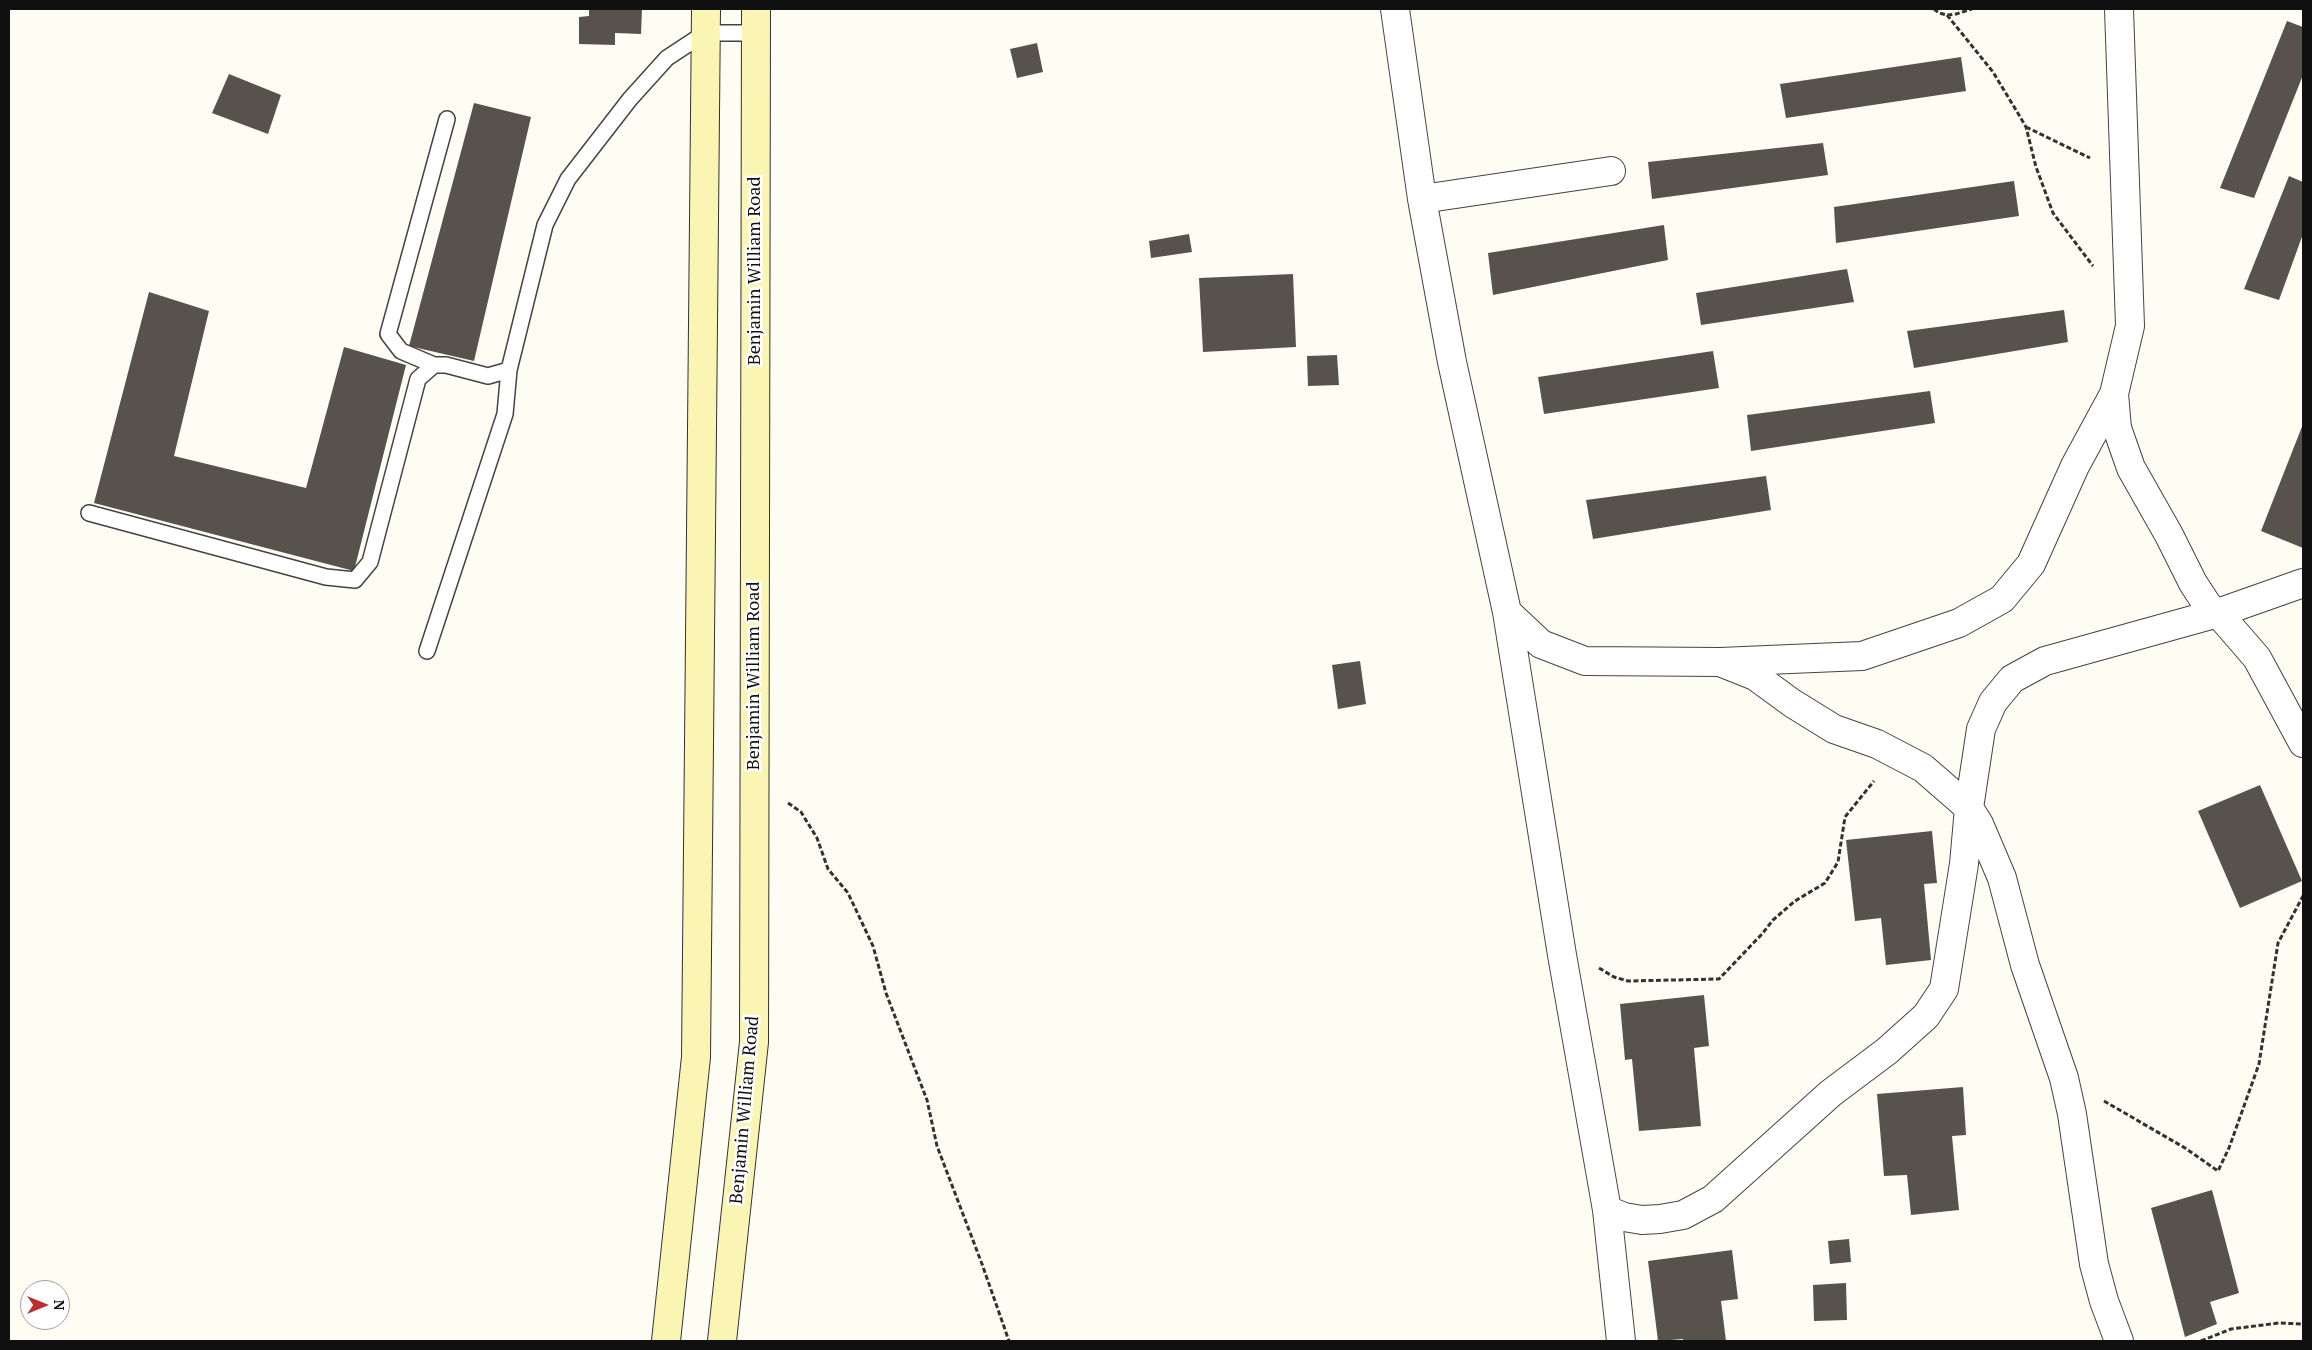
<!DOCTYPE html>
<style>
body{margin:0}
#map{position:relative;width:2312px;height:1350px;overflow:hidden;background:#fefdf3;font-family:"PT Serif",serif}
canvas{display:block}
.frame{position:absolute;inset:0;border:10px solid #101010;pointer-events:none}
.north{position:absolute;left:20px;top:1280px;width:50px;height:50px;box-sizing:border-box;background:#fff;border:1px solid #9f9f9f;border-radius:50%;rotate:90deg;font-size:14px;font-weight:700;line-height:20px;text-align:center;color:#101010}
.north::after{content:'';display:block;margin:auto;width:18px;height:22px;background:#b92f30;clip-path:polygon(50% 0,100% 100%,50% 72%,0 100%)}
</style>
<div id="map">
<canvas width="2312" height="1350"></canvas>
<div class="frame"></div>
<div class="north">N</div>
</div>
<script>
const c = document.querySelector('canvas').getContext('2d');
c.lineJoin = 'round';
function paint(path, color) {
  c.fillStyle = color;
  c.fill(path, 'evenodd');
}
function shape(rows) {
  const path = new Path2D();
  for (const r of rows) {
    path.moveTo(r[0], r[1]);
    for (let i = 2; i < r.length; i += 2) path.lineTo(r[i], r[i + 1]);
  }
  return path;
}
function trace(path, color, width, dash) {
  c.strokeStyle = color;
  c.lineWidth = width;
  c.lineCap = dash ? 'butt' : 'round';
  c.setLineDash(dash || []);
  c.stroke(path);
}
function drawText(font, color, halo, rows, align = 'center') {
  c.font = font + ' "PT Serif",serif';
  c.lineWidth = 5;
  c.setLineDash([]);
  c.textBaseline = 'middle';
  c.strokeStyle = halo;
  c.fillStyle = color;
  for (const [text, x, y, turn = 0] of rows) {
    c.save();
    c.translate(x, y);
    c.rotate((+turn || 0) * Math.PI / 180);
    c.textAlign = isNaN(turn) ? turn : align;
    if (halo) c.strokeText(text, 0, 0);
    c.fillText(text, 0, 0);
    c.restore();
  }
}
paint(shape([
 [589,9,642,9,641,34,615,33,615,45,579,44,579,17,589,16],
 [2287,21,2303,27,2303,75,2254,198,2220,188],
 [1037,43,1043,72,1017,78,1010,49],
 [1961,57,1966,91,1786,118,1780,84],
 [229,74,281,95,268,134,212,113],
 [474,103,531,117,474,361,409,346],
 [1823,143,1828,175,1652,199,1648,162],
 [2289,176,2303,182,2303,234,2279,300,2244,289],
 [2014,181,2019,216,1836,243,1834,207],
 [1664,225,1668,260,1493,295,1488,253],
 [1189,234,1192,252,1151,258,1149,241],
 [1847,269,1854,302,1701,325,1696,293],
 [1293,274,1296,347,1203,352,1199,278],
 [149,292,209,311,174,456,306,488,344,347,406,365,354,571,94,503],
 [2064,310,2068,342,1914,368,1907,331],
 [1713,351,1719,388,1544,414,1538,377],
 [1337,355,1339,385,1308,386,1307,356],
 [1930,391,1935,423,1751,451,1747,415],
 [2303,424,2303,548,2261,531],
 [1766,476,1771,510,1593,539,1586,500],
 [1360,661,1366,704,1338,709,1332,665],
 [2260,785,2302,881,2240,908,2198,811],
 [1932,831,1937,883,1924,884,1931,960,1886,965,1881,918,1855,921,1846,840],
 [1704,995,1709,1046,1694,1048,1701,1126,1639,1131,1632,1059,1625,1060,1620,1004],
 [1963,1087,1966,1135,1952,1136,1959,1210,1911,1215,1907,1175,1884,1176,1877,1094],
 [2212,1190,2239,1293,2210,1302,2217,1324,2185,1337,2151,1208],
 [1849,1239,1851,1262,1830,1264,1828,1241],
 [1732,1250,1738,1299,1721,1301,1726,1341,1683,1341,1683,1339,1658,1341,1648,1261],
 [1846,1283,1847,1320,1814,1321,1813,1285]
]), '#58524d');
const service = shape([
 [434,365,401,351,388,334,447,119],
 [89,513,326,577,355,580,370,562,418,379,434,365,446,365,488,376,509,370,545,225,568,179,630,99,667,58,705,33,756,33],
 [427,651,505,414,509,370]
]);
const minor = shape([
 [1395,9,1422,199,1452,362,1507,612,1562,955,1607,1210,1621,1341],
 [2119,9,2130,326,2114,394,2117,428,2131,468,2169,535,2193,583,2208,606,2218,613,2257,658,2303,743],
 [1422,199,1611,171],
 [1507,612,1541,644,1585,661,1720,662,1862,656,1959,623,2002,599,2031,564,2075,466,2114,394],
 [1720,662,1755,676,1792,703,1834,729,1877,744,1923,768,1969,808,1979,824,2002,878,2025,965,2064,1078,2072,1114,2094,1264,2104,1301,2119,1341],
 [1607,1210,1624,1217,1642,1220,1660,1219,1683,1215,1713,1199,1831,1093,1887,1051,1926,1016,1944,989,1964,864,1969,808,1981,729,1993,702,2012,679,2045,661,2218,613,2303,583]
]);
const secondary = shape([
 [666,1341,696,1057,706,9],
 [722,1341,754,1042,756,9]
]);
trace(service, '#434343', 18);
trace(minor, '#434343', 30);
trace(secondary, '#323232', 30);
trace(shape([
 [1934,9,1939,13,1947,15,1956,14,1972,9],
 [1947,15,1993,72,2019,115,2026,127,2036,167,2053,213,2093,266],
 [2026,127,2090,158],
 [788,803,801,812,817,838,828,869,848,893,873,946,886,993,927,1100,937,1146,982,1264,1009,1341],
 [1599,968,1614,977,1628,981,1719,979,1762,934,1773,920,1795,901,1825,883,1838,862,1845,817,1874,781],
 [2104,1101,2185,1148,2218,1171,2229,1148,2259,1064,2278,943,2303,896],
 [2201,1341,2231,1329,2279,1323,2303,1324]
]), '#323232', 3, [5, 2.5]);
trace(service, '#fff', 15);
trace(minor, '#fff', 28);
trace(secondary, '#faf5b2', 28);
drawText('18px', '#101010', '#fff', [
 ["Benjamin William Road",755,271,-90],
 ["Benjamin William Road",754,676,-90],
 ["Benjamin William Road",745,1110,-85]
]);
</script>
